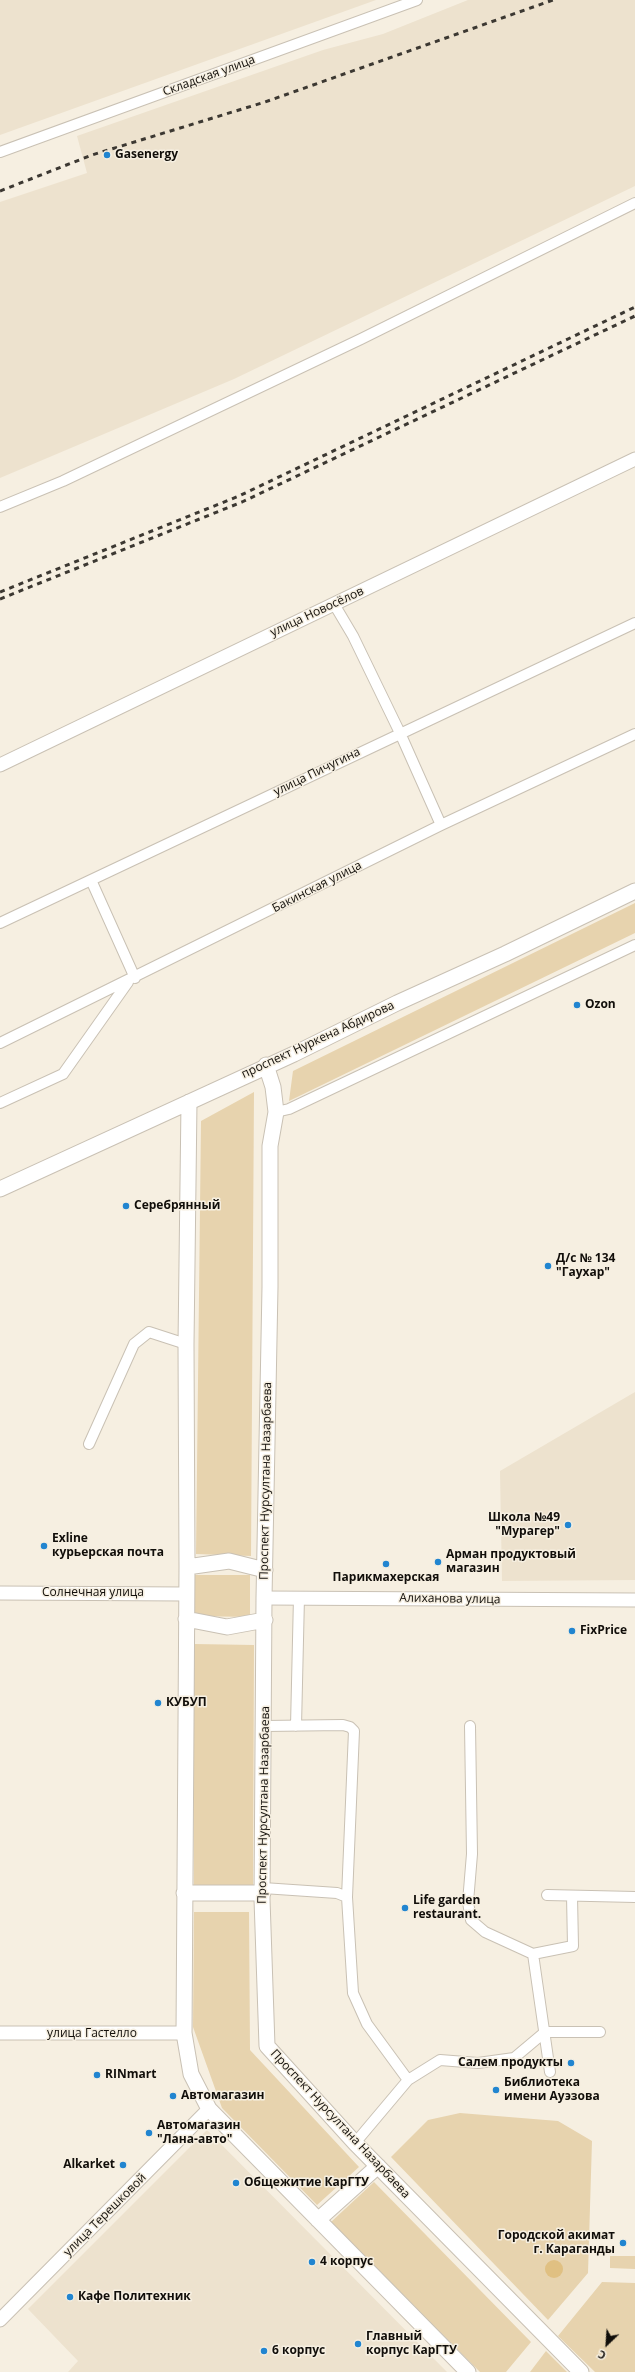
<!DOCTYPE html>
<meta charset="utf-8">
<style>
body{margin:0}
#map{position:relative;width:635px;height:2372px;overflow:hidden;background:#f6efe1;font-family:"Open Sans",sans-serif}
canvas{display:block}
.north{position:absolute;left:587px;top:2324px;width:40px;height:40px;-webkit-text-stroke:3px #f6efe1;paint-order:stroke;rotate:205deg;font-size:11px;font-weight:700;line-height:16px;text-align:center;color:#110e0a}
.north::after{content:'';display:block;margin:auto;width:14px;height:18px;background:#110e0a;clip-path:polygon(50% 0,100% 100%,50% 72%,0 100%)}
</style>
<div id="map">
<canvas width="635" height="2372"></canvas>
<div class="north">С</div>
</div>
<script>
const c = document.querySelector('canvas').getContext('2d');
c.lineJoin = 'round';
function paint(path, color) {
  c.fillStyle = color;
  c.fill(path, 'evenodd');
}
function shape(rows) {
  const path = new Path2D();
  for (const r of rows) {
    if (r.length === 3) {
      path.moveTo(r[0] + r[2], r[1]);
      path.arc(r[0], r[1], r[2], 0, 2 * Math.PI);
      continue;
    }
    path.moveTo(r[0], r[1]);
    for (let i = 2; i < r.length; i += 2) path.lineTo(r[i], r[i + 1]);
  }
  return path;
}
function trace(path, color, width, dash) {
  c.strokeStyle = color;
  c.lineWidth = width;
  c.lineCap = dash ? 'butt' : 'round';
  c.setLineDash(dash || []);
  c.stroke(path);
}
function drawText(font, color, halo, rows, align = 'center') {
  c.font = font + ' "Open Sans",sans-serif';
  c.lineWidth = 3;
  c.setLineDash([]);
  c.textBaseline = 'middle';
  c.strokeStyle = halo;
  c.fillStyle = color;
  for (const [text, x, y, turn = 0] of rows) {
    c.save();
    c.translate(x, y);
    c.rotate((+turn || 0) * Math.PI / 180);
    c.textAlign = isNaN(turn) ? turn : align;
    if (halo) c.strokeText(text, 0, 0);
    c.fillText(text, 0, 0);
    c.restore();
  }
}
paint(shape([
 [0,0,376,0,0,135],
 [468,0,635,0,635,186,234,379,0,478,0,202,87,173,77,136,323,50,383,34],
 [635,1392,635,1580,502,1581,500,1471],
 [207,2130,447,2372,68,2372,78,2361,28,2309]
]), '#ede2ce');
paint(shape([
 [635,903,635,933,289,1101,293,1071],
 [254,1092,251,1556,196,1554,201,1121],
 [195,1575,250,1575,250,1617,194,1616],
 [194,1644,254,1645,253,1886,194,1886],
 [194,1912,249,1912,250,2050,359,2167,317,2205,222,2108,193,2027],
 [460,2113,558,2121,592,2141,588,2273,548,2320,391,2157,428,2120],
 [374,2182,531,2342,506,2372,480,2372,331,2222],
 [610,2256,635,2256,635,2269,610,2268],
 [602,2282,635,2283,635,2372,595,2372,558,2336],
 [546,2351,567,2372,530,2372]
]), '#e7d3ae');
paint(shape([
 [554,2269,9]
]), '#e0c082');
const minor = shape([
 [0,152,417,0],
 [0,507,63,481,361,339,635,203],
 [334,604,353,636,400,733,441,825],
 [91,880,135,978],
 [0,923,635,623],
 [0,1043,441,825,635,734],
 [0,1103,63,1074,128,982],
 [276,1112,289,1109,635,945],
 [89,1444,134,1344,149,1332,186,1344],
 [265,1726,343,1725,350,1727,354,1731,347,1897],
 [296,1726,299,1597],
 [470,1726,472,1854,468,1902,471,1920,485,1932,533,1954],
 [263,1888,337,1893,347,1897,353,1993,367,2024,408,2080],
 [547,1895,635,1897],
 [550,2072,533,1954,573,1946,572,1896],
 [355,2143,408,2080,440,2060,478,2063,514,2058,545,2032,600,2032]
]);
const tertiary = shape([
 [0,765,635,459],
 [0,1593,185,1594],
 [264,1598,635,1600],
 [0,2033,184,2033],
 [0,2320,209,2109]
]);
const secondary = shape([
 [266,1065,273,1087,276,1112,270,1146,270,1287,264,1598,262,1899,267,2046,355,2143,581,2372],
 [189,1102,186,1344,187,1567,184,2033,191,2074,209,2109,468,2372],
 [0,1189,294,1054,397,1003,505,954,635,891],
 [187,1567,229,1561,265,1570],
 [186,1619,227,1627,265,1620],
 [184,1893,263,1893],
 [318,2220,378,2166]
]);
trace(minor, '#c9c1b4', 12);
trace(tertiary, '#c9c1b4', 15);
trace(secondary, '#c9c1b4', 17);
trace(minor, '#fff', 10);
trace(tertiary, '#fff', 13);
trace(secondary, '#fff', 15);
trace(shape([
 [0,191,92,155,265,102,553,0],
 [0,592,239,496,635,307],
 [0,599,242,502,635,316]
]), '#3c3832', 3, [5, 5]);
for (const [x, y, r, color] of [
 [107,155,4,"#2185d0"],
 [577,1005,4,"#2185d0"],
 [126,1206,4,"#2185d0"],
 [548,1266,4,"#2185d0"],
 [568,1525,4,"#2185d0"],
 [44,1546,4,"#2185d0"],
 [438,1562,4,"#2185d0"],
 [386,1564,4,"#2185d0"],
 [572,1631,4,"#2185d0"],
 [158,1703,4,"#2185d0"],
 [405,1908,4,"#2185d0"],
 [571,2063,4,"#2185d0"],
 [97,2075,4,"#2185d0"],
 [496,2090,4,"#2185d0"],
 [173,2096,4,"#2185d0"],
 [149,2133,4,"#2185d0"],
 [123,2165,4,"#2185d0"],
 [236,2183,4,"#2185d0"],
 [623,2243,4,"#2185d0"],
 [312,2262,4,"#2185d0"],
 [70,2297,4,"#2185d0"],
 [358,2344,4,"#2185d0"],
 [264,2351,4,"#2185d0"]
]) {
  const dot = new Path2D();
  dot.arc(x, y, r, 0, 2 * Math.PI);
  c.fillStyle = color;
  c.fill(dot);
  trace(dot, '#f6efe1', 1.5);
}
drawText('12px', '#110e0a', '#f6efe1', [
 ["Складская улица",209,76,-20],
 ["улица Новосёлов",317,612,-25],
 ["улица Пичугина",317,772,-26],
 ["Бакинская улица",317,887,-27],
 ["проспект Нуркена Абдирова",318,1040,-25],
 ["Проспект Нурсултана Назарбаева",266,1481,-89],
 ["Солнечная улица",93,1593],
 ["Алиханова улица",450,1599,1],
 ["Проспект Нурсултана Назарбаева",264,1805,-89],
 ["улица Гастелло",92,2034],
 ["Проспект Нурсултана Назарбаева",340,2124,47],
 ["улица Терешковой",105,2215,-45]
]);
drawText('bold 12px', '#110e0a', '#f6efe1', [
 ["Gasenergy",115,155],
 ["Ozon",585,1005],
 ["Серебрянный",134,1206],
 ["Д/с № 134",556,1259],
 ["\"Гаухар\"",556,1273],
 ["Школа №49",560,1518,"right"],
 ["\"Мурагер\"",560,1532,"right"],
 ["Exline",52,1539],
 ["курьерская почта",52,1553],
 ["Арман продуктовый",446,1555],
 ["магазин",446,1569],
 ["Парикмахерская",386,1578,"center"],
 ["FixPrice",580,1631],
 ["КУБУП",166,1703],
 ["Life garden",413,1901],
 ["restaurant.",413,1915],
 ["Салем продукты",563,2063,"right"],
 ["RINmart",105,2075],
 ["Библиотека",504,2083],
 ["имени Ауэзова",504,2097],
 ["Автомагазин",181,2096],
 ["Автомагазин",157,2126],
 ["\"Лана-авто\"",157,2140],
 ["Alkarket",115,2165,"right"],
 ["Общежитие КарГТУ",244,2183],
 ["Городской акимат",615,2236,"right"],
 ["г. Караганды",615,2250,"right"],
 ["4 корпус",320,2262],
 ["Кафе Политехник",78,2297],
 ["Главный",366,2337],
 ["корпус КарГТУ",366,2351],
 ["6 корпус",272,2351]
], 'left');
</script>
